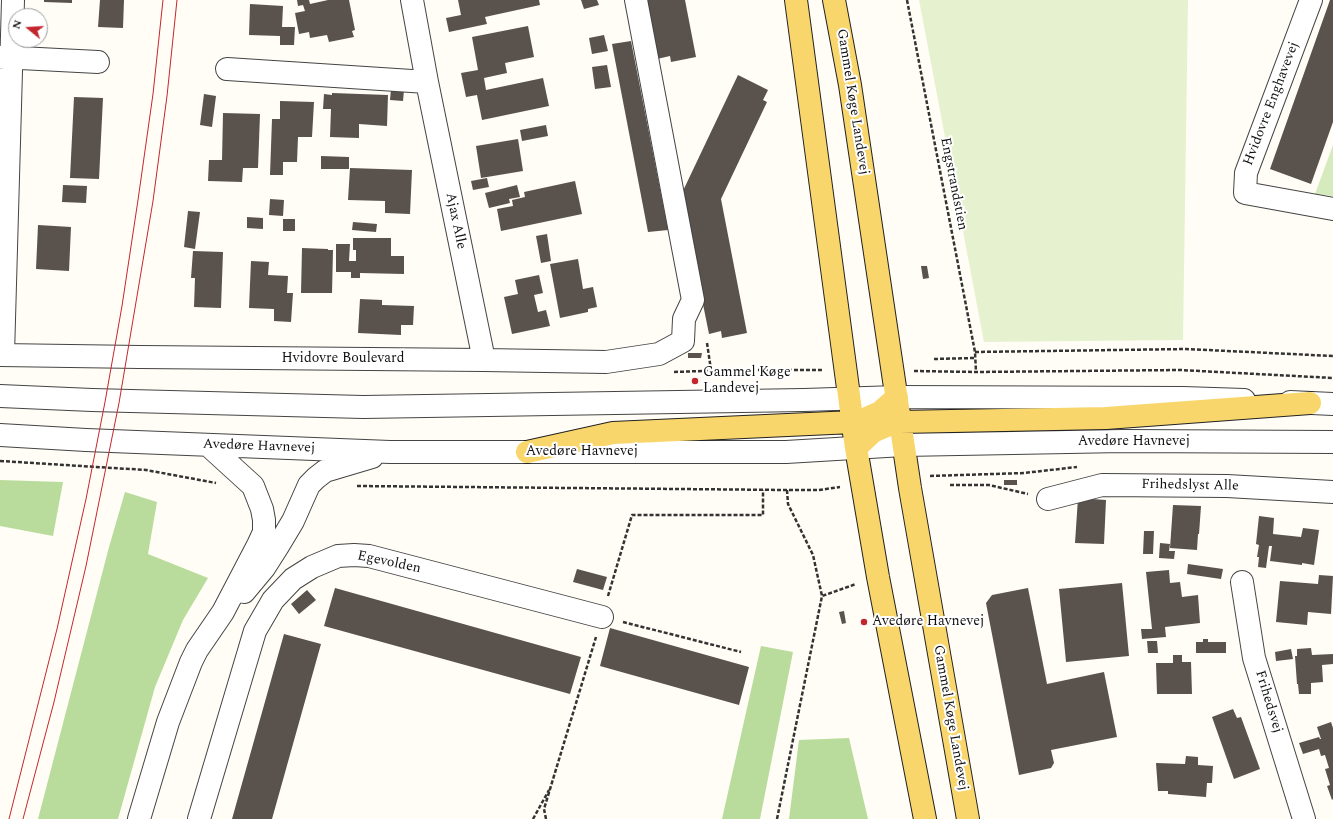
<!DOCTYPE html>
<meta charset="utf-8">
<style>
body{margin:0}
#map{position:relative;width:1333px;height:819px;overflow:hidden;background:#fffdf5;font-family:Spectral,serif}
canvas{display:block}
.north{position:absolute;left:8px;top:8px;width:40px;height:40px;box-sizing:border-box;background:#fff;border:1px solid #a0a0a0;border-radius:50%;rotate:288deg;font-size:11px;font-weight:700;line-height:16px;text-align:center;color:#111}
.north::after{content:'';display:block;margin:auto;width:14px;height:18px;background:#c4262e;clip-path:polygon(50% 0,100% 100%,50% 72%,0 100%)}
</style>
<div id="map">
<canvas width="1333" height="819"></canvas>
<div class="north">N</div>
</div>
<script>
const c = document.querySelector('canvas').getContext('2d');
c.lineJoin = 'round';
function paint(path, color) {
  c.fillStyle = color;
  c.fill(path, 'evenodd');
}
function shape(rows) {
  const path = new Path2D();
  for (const r of rows) {
    path.moveTo(r[0], r[1]);
    for (let i = 2; i < r.length; i += 2) path.lineTo(r[i], r[i + 1]);
  }
  return path;
}
function trace(path, color, width, dash) {
  c.strokeStyle = color;
  c.lineWidth = width;
  c.lineCap = dash ? 'butt' : 'round';
  c.setLineDash(dash || []);
  c.stroke(path);
}
function drawText(font, color, halo, rows, align = 'center') {
  c.font = font + ' Spectral,serif';
  c.lineWidth = 4;
  c.setLineDash([]);
  c.textBaseline = 'middle';
  c.strokeStyle = halo;
  c.fillStyle = color;
  for (const [text, x, y, turn = 0] of rows) {
    c.save();
    c.translate(x, y);
    c.rotate((+turn || 0) * Math.PI / 180);
    c.textAlign = isNaN(turn) ? turn : align;
    if (halo) c.strokeText(text, 0, 0);
    c.fillText(text, 0, 0);
    c.restore();
  }
}
paint(shape([
 [1333,145,1333,196,1315,194]
]), '#d5ebbd');
paint(shape([
 [0,480,63,482,53,536,0,526],
 [125,492,157,502,148,554,208,578,183,620,155,687,118,819,38,819,109,547],
 [761,646,793,652,760,819,722,819],
 [849,738,868,819,789,819,799,740]
]), '#b9dc9c');
paint(shape([
 [919,0,1188,0,1183,340,984,342]
]), '#e6f2cf');
paint(shape([
 [44,0,72,0,72,3,44,2],
 [100,0,124,0,123,28,98,27],
 [297,0,309,0,310,4,328,0,349,0,355,30,352,31,354,37,329,42,327,35,310,38,309,32,299,34,295,13,305,11,303,5,298,6],
 [458,0,539,0,540,5,485,17,487,24,449,32,446,18,461,15],
 [581,0,597,0,599,5,584,9],
 [646,0,685,0,696,57,671,62,670,56,657,59],
 [1330,0,1333,0,1333,122,1311,184,1270,169],
 [250,4,283,6,282,27,295,27,294,45,280,45,280,36,249,35],
 [528,26,534,57,505,63,507,73,484,78,486,90,543,78,549,106,482,120,477,95,466,97,461,73,478,70,472,37],
 [604,35,608,51,592,54,589,38],
 [631,41,668,230,648,232,612,44],
 [607,65,611,87,595,89,592,67],
 [738,75,768,90,763,100,767,102,721,199,747,333,722,338,721,331,709,334,681,195],
 [391,89,404,90,403,101,390,100],
 [332,93,388,95,387,126,359,124,359,138,330,137,331,109,323,109,324,94,332,95],
 [204,94,216,96,212,127,200,125],
 [74,97,103,98,99,179,70,178],
 [280,101,314,102,312,137,298,137,297,162,283,162,283,175,270,175,272,119,280,119],
 [223,113,260,114,258,168,243,168,242,182,208,181,209,160,222,160],
 [546,125,548,136,522,141,520,130],
 [518,139,523,171,481,178,476,146],
 [321,156,349,157,349,169,321,169],
 [350,168,412,170,410,214,385,213,385,201,348,200],
 [487,178,489,187,473,190,471,181],
 [575,181,582,214,501,231,497,209,513,206,512,200,525,197,524,192],
 [63,185,87,186,86,203,62,202],
 [517,185,520,197,509,199,510,203,489,208,485,193],
 [270,199,284,200,283,216,269,215],
 [188,211,200,212,195,249,184,247],
 [247,217,263,218,263,229,247,228],
 [283,219,295,219,295,231,283,231],
 [353,222,377,224,376,232,352,230],
 [38,225,71,227,69,271,36,269],
 [547,234,551,261,541,263,536,236],
 [353,238,391,238,391,256,404,256,404,274,360,273,360,278,351,278,351,272,336,272,336,244,350,244,349,261,356,261,356,250,353,250],
 [302,248,328,249,328,250,333,250,332,293,301,293],
 [193,251,223,252,221,308,194,307,195,278,191,278],
 [578,259,583,289,593,287,597,307,588,309,588,312,560,318,550,264],
 [251,261,269,262,268,275,288,276,287,293,293,293,291,322,274,321,274,309,249,308],
 [921,266,927,266,929,278,923,279],
 [539,275,543,293,534,295,538,312,546,310,550,326,512,334,504,297,518,294,515,280],
 [360,299,382,300,382,305,414,306,413,325,401,325,401,335,358,333],
 [688,353,702,353,701,358,688,358],
 [1004,480,1017,480,1017,485,1004,485],
 [1078,498,1106,500,1104,544,1075,543],
 [1173,505,1201,506,1199,534,1198,534,1197,550,1170,548],
 [1259,516,1274,518,1273,534,1301,537,1303,528,1319,530,1314,565,1302,563,1302,565,1270,561,1272,546,1269,546,1266,568,1258,567,1259,557,1257,557,1259,545,1256,544],
 [1144,531,1154,531,1153,554,1143,554],
 [1160,543,1170,544,1169,551,1175,551,1174,559,1159,558],
 [1188,564,1223,569,1221,579,1187,574],
 [577,569,607,577,603,590,573,582],
 [1169,570,1170,583,1180,582,1182,597,1198,595,1200,623,1165,627,1166,637,1142,639,1141,629,1152,629,1146,572],
 [1319,575,1333,576,1331,614,1308,612,1307,625,1276,622,1280,581,1318,584],
 [1122,583,1129,656,1066,662,1059,589],
 [335,588,581,657,570,694,324,626],
 [1028,588,1047,684,1104,672,1117,737,1051,750,1054,763,1051,768,1019,775,986,603,992,595],
 [307,590,316,600,299,614,291,604],
 [844,611,846,623,842,624,839,612],
 [610,628,749,667,739,705,600,666],
 [284,634,321,644,272,819,232,819],
 [1203,639,1208,639,1208,642,1226,642,1226,653,1196,653,1196,642,1203,642],
 [1147,641,1157,641,1158,653,1148,653],
 [1311,648,1312,655,1333,654,1333,664,1322,665,1323,682,1311,683,1311,694,1299,694,1298,684,1297,684,1295,656,1297,656,1297,649],
 [1291,649,1293,659,1276,661,1275,652],
 [1173,655,1182,655,1182,662,1191,662,1192,694,1157,694,1156,663,1173,663],
 [1233,709,1237,718,1241,717,1260,769,1234,779,1212,717],
 [1331,722,1333,728,1333,799,1332,800,1327,786,1330,785,1325,769,1329,768,1325,755,1321,756,1319,749,1303,754,1299,743,1319,737,1320,739,1321,739,1317,727],
 [1186,756,1198,757,1198,765,1213,766,1212,783,1207,783,1206,797,1168,794,1168,791,1158,791,1156,763,1185,764]
]), '#5a524d');
const minor = shape([
 [412,0,427,82,484,360],
 [1311,0,1246,173,1245,193,1333,209],
 [0,57,98,62],
 [227,69,427,82],
 [0,355,140,357,484,360,606,362,659,354,683,341,684,319,693,300,636,0],
 [3,355,13,0],
 [0,396,92,400,363,407,804,400,897,397,1183,398,1244,400],
 [1290,402,1333,404],
 [0,435,86,440,390,452,786,452,903,445,1123,441,1333,442],
 [1048,499,1102,485,1227,486,1333,492],
 [1242,582,1254,658,1304,819],
 [244,592,264,568,278,546,293,521,309,485,316,478,325,471,372,457],
 [139,819,168,722,191,662,197,650,223,612,258,545,264,532,264,520,262,509,253,486,208,445],
 [199,819,255,631,273,600,293,579,312,567,338,556,354,555,369,556,602,617]
]);
const major = shape([
 [796,0,856,448,878,577,925,819],
 [834,0,850,85,910,488,968,819],
 [856,448,873,432,889,425,900,422,1106,418,1310,403],
 [527,452,613,433,853,422,864,419,880,412,897,397]
]);
trace(minor, '#444', 24);
trace(major, '#222', 24);
trace(shape([
 [907,0,975,352,976,372],
 [707,343,711,370],
 [975,352,1186,349,1333,356],
 [934,359,975,358],
 [914,371,976,372,1180,370,1333,378],
 [674,372,729,370,823,370],
 [0,461,146,470,216,483],
 [930,476,1024,473,1077,467],
 [950,485,989,485,1028,494],
 [357,486,787,490,819,490,840,487],
 [787,490,788,504,813,555,822,596],
 [608,596,632,515,763,515,763,490],
 [623,622,741,652],
 [533,819,549,790],
 [546,819,544,809,596,637],
 [777,819,822,596,856,584]
]), '#333', 2.5, [4, 2]);
trace(minor, '#fff', 22);
trace(major, '#f9d66b', 22);
trace(shape([
 [9,819,57,629,86,499,105,402,122,306,138,200,153,94,163,0],
 [23,819,54,702,86,566,119,403,153,201,167,96,177,0]
]), '#c4262e', 1);
for (const [x, y, r, color] of [
 [695,381,4,"#c4262e"],
 [864,622,4,"#c4262e"]
]) {
  const dot = new Path2D();
  dot.arc(x, y, r, 0, 2 * Math.PI);
  c.fillStyle = color;
  c.fill(dot);
  trace(dot, '#fff', 1.5);
}
drawText('14px', '#111', '#fff', [
 ["Gammel Køge Landevej",852,102,81],
 ["Hvidovre Enghavevej",1272,104,-69],
 ["Engstrandstien",953,184,79],
 ["Ajax Alle",455,221,78],
 ["Hvidovre Boulevard",343,359],
 ["Avedøre Havnevej",1134,442],
 ["Avedøre Havnevej",259,447,2],
 ["Avedøre Havnevej",582,452],
 ["Frihedslyst Alle",1190,486,1],
 ["Egevolden",389,563,12],
 ["Frihedsvej",1268,702,73],
 ["Gammel Køge Landevej",950,718,80]
]);
drawText('14px', '#111', '#fff', [
 ["Gammel Køge",703,373],
 ["Landevej",703,389],
 ["Avedøre Havnevej",872,622]
], 'left');
</script>
